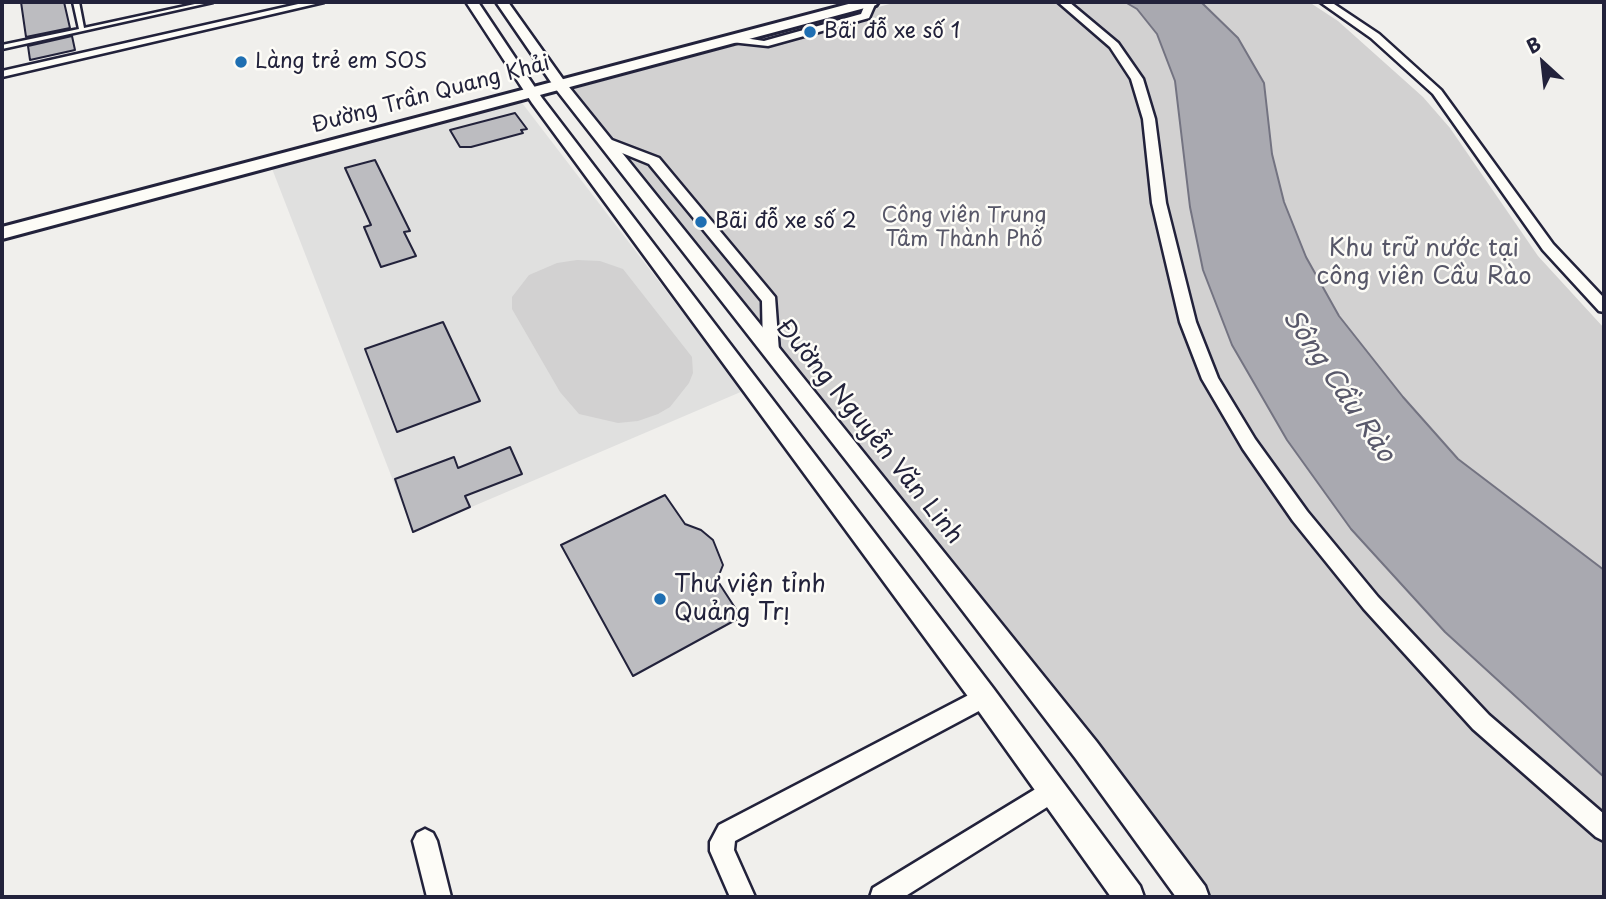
<!DOCTYPE html>
<meta charset="utf-8">
<style>
body{margin:0}
#map{position:relative;width:1606px;height:899px;overflow:hidden;background:#f0efec;font-family:"Playpen Sans",sans-serif}
canvas{display:block}
.frame{position:absolute;inset:0;border:4px solid #22223b;pointer-events:none}
.north{position:absolute;left:1508px;top:28px;width:70px;height:70px;-webkit-text-stroke:5px #fdfcf7;paint-order:stroke;rotate:333deg;font-size:19px;font-weight:700;line-height:28px;text-align:center;color:#22223b}
.north::after{content:'';display:block;margin:auto;width:24px;height:32px;background:#22223b;clip-path:polygon(50% 0,100% 100%,50% 72%,0 100%)}
</style>
<div id="map">
<canvas width="1606" height="899"></canvas>
<div class="frame"></div>
<div class="north">B</div>
</div>
<script>
const c = document.querySelector('canvas').getContext('2d');
c.lineJoin = 'round';
function paint(path, color) {
  c.fillStyle = color;
  c.fill(path, 'evenodd');
}
function shape(rows) {
  const path = new Path2D();
  for (const r of rows) {
    path.moveTo(r[0], r[1]);
    for (let i = 2; i < r.length; i += 2) path.lineTo(r[i], r[i + 1]);
  }
  return path;
}
function trace(path, color, width, dash) {
  c.strokeStyle = color;
  c.lineWidth = width;
  c.lineCap = dash ? 'butt' : 'round';
  c.setLineDash(dash || []);
  c.stroke(path);
}
function drawText(font, color, halo, rows, align = 'center') {
  c.font = font + ' "Playpen Sans",sans-serif';
  c.lineWidth = 5;
  c.setLineDash([]);
  c.textBaseline = 'middle';
  c.strokeStyle = halo;
  c.fillStyle = color;
  for (const [text, x, y, turn = 0] of rows) {
    c.save();
    c.translate(x, y);
    c.rotate((+turn || 0) * Math.PI / 180);
    c.textAlign = isNaN(turn) ? turn : align;
    if (halo) c.strokeText(text, 0, 0);
    c.fillText(text, 0, 0);
    c.restore();
  }
}
paint(shape([
 [519,99,743,391,413,532,271,166]
]), '#e0e0df');
paint(shape([
 [897,2,1125,2,1137,9,1157,34,1175,81,1190,207,1203,270,1232,345,1287,440,1351,529,1445,632,1604,777,1604,897,1187,897,760,332,569,90],
 [1201,2,1309,2,1338,21,1423,97,1450,128,1538,256,1604,328,1604,570,1458,459,1403,397,1339,316,1306,257,1284,202,1272,154,1264,83,1238,38],
 [577,260,600,261,623,269,692,357,693,373,689,383,670,407,658,414,638,421,618,423,579,414,560,392,512,309,512,297,529,275,557,263]
]), '#d2d1d1');
const water = shape([
 [1125,2,1201,2,1238,38,1264,83,1272,154,1284,202,1306,257,1339,316,1403,397,1458,459,1604,570,1604,777,1445,632,1351,529,1287,440,1232,345,1203,270,1190,207,1175,81,1157,34,1137,9,1125,2]
]);
paint(water, '#a9a9b0');
trace(water, '#737381', 2);
const building = shape([
 [21,2,64,2,70,28,26,37,21,2],
 [72,36,75,50,30,60,28,46,72,36],
 [515,113,527,129,521,130,523,133,471,147,460,147,450,130,515,113],
 [375,160,410,231,404,232,416,256,381,267,364,227,371,225,345,168,375,160],
 [443,322,480,401,397,432,365,349,443,322],
 [510,447,522,474,465,496,470,507,413,532,395,479,454,457,458,468,510,447],
 [665,495,685,524,701,530,713,540,723,565,717,580,741,617,633,676,561,545,665,495]
]);
paint(building, '#bcbcc0');
trace(building, '#22223b', 2);
const service = shape([
 [73,2,79,2,84,28,204,2,213,2,2,49,2,45,79,29,73,2]
]);
const minor = shape([
 [307,2,324,2,2,77,2,71,307,2],
 [866,2,876,2,869,18,768,46,731,42,726,39,731,36,764,41,861,14,866,2],
 [1058,2,1069,2,1118,43,1143,79,1155,119,1166,203,1196,322,1218,378,1255,439,1307,511,1378,597,1489,715,1604,814,1604,841,1596,837,1473,729,1364,609,1293,521,1243,449,1202,379,1180,322,1152,203,1143,119,1131,79,1110,47,1058,2],
 [1320,2,1331,2,1379,34,1441,90,1553,244,1604,298,1604,312,1599,311,1543,250,1433,94,1371,38,1320,2],
 [604,137,659,158,775,297,779,351,777,355,765,355,763,351,762,301,649,164,600,144,598,141,604,137],
 [984,687,992,690,995,697,992,704,735,841,734,850,755,897,730,897,710,851,710,842,719,825,984,687],
 [1052,779,1060,783,1064,791,1060,799,904,897,870,897,873,888,1052,779],
 [425,829,433,833,437,841,451,897,427,897,413,841,417,833,425,829]
]);
const tertiary = shape([
 [466,2,478,2,542,98,993,688,1140,886,1144,897,1111,897,975,706,532,103,466,2],
 [496,2,508,2,565,82,1096,741,1205,886,1209,897,1176,897,1076,759,917,551,555,88,496,2]
]);
const secondary = shape([
 [856,2,878,2,876,5,2,239,2,227,856,2]
]);
trace(service, '#22223b', 5);
trace(minor, '#22223b', 5);
trace(tertiary, '#22223b', 5);
trace(secondary, '#22223b', 6);
paint(service, '#fdfcf7');
paint(minor, '#fdfcf7');
paint(tertiary, '#fdfcf7');
paint(secondary, '#fdfcf7');
for (const [x, y, r, color] of [
 [810,32,7,"#1f6fb2"],
 [241,62,7,"#1f6fb2"],
 [701,222,7,"#1f6fb2"],
 [660,599,7,"#1f6fb2"]
]) {
  const dot = new Path2D();
  dot.arc(x, y, r, 0, 2 * Math.PI);
  c.fillStyle = color;
  c.fill(dot);
  trace(dot, '#fdfcf7', 2.5);
}
drawText('21px', '#22223b', '#fdfcf7', [
 ["Bãi đỗ xe số 1",824,32],
 ["Làng trẻ em SOS",255,62],
 ["Bãi đỗ xe số 2",715,222]
], 'left');
drawText('21px', '#22223b', '#fdfcf7', [
 ["Đường Trần Quang Khải",431,95,-15]
]);
drawText('21px', '#575768', '#fdfcf7', [
 ["Công viên Trung",964,216],
 ["Tâm Thành Phố",964,240]
]);
drawText('24px', '#575768', '#fdfcf7', [
 ["Khu trữ nước tại",1424,249],
 ["công viên Cầu Rào",1424,277]
]);
drawText('24px', '#22223b', '#fdfcf7', [
 ["Đường Nguyễn Văn Linh",869,432,51]
]);
drawText('24px', '#22223b', '#fdfcf7', [
 ["Thư viện tỉnh",674,585],
 ["Quảng Trị",674,613]
], 'left');
drawText('italic 26px', '#58586a', '#fdfcf7', [
 ["Sông Cầu Rào",1338,386,56]
]);
</script>
